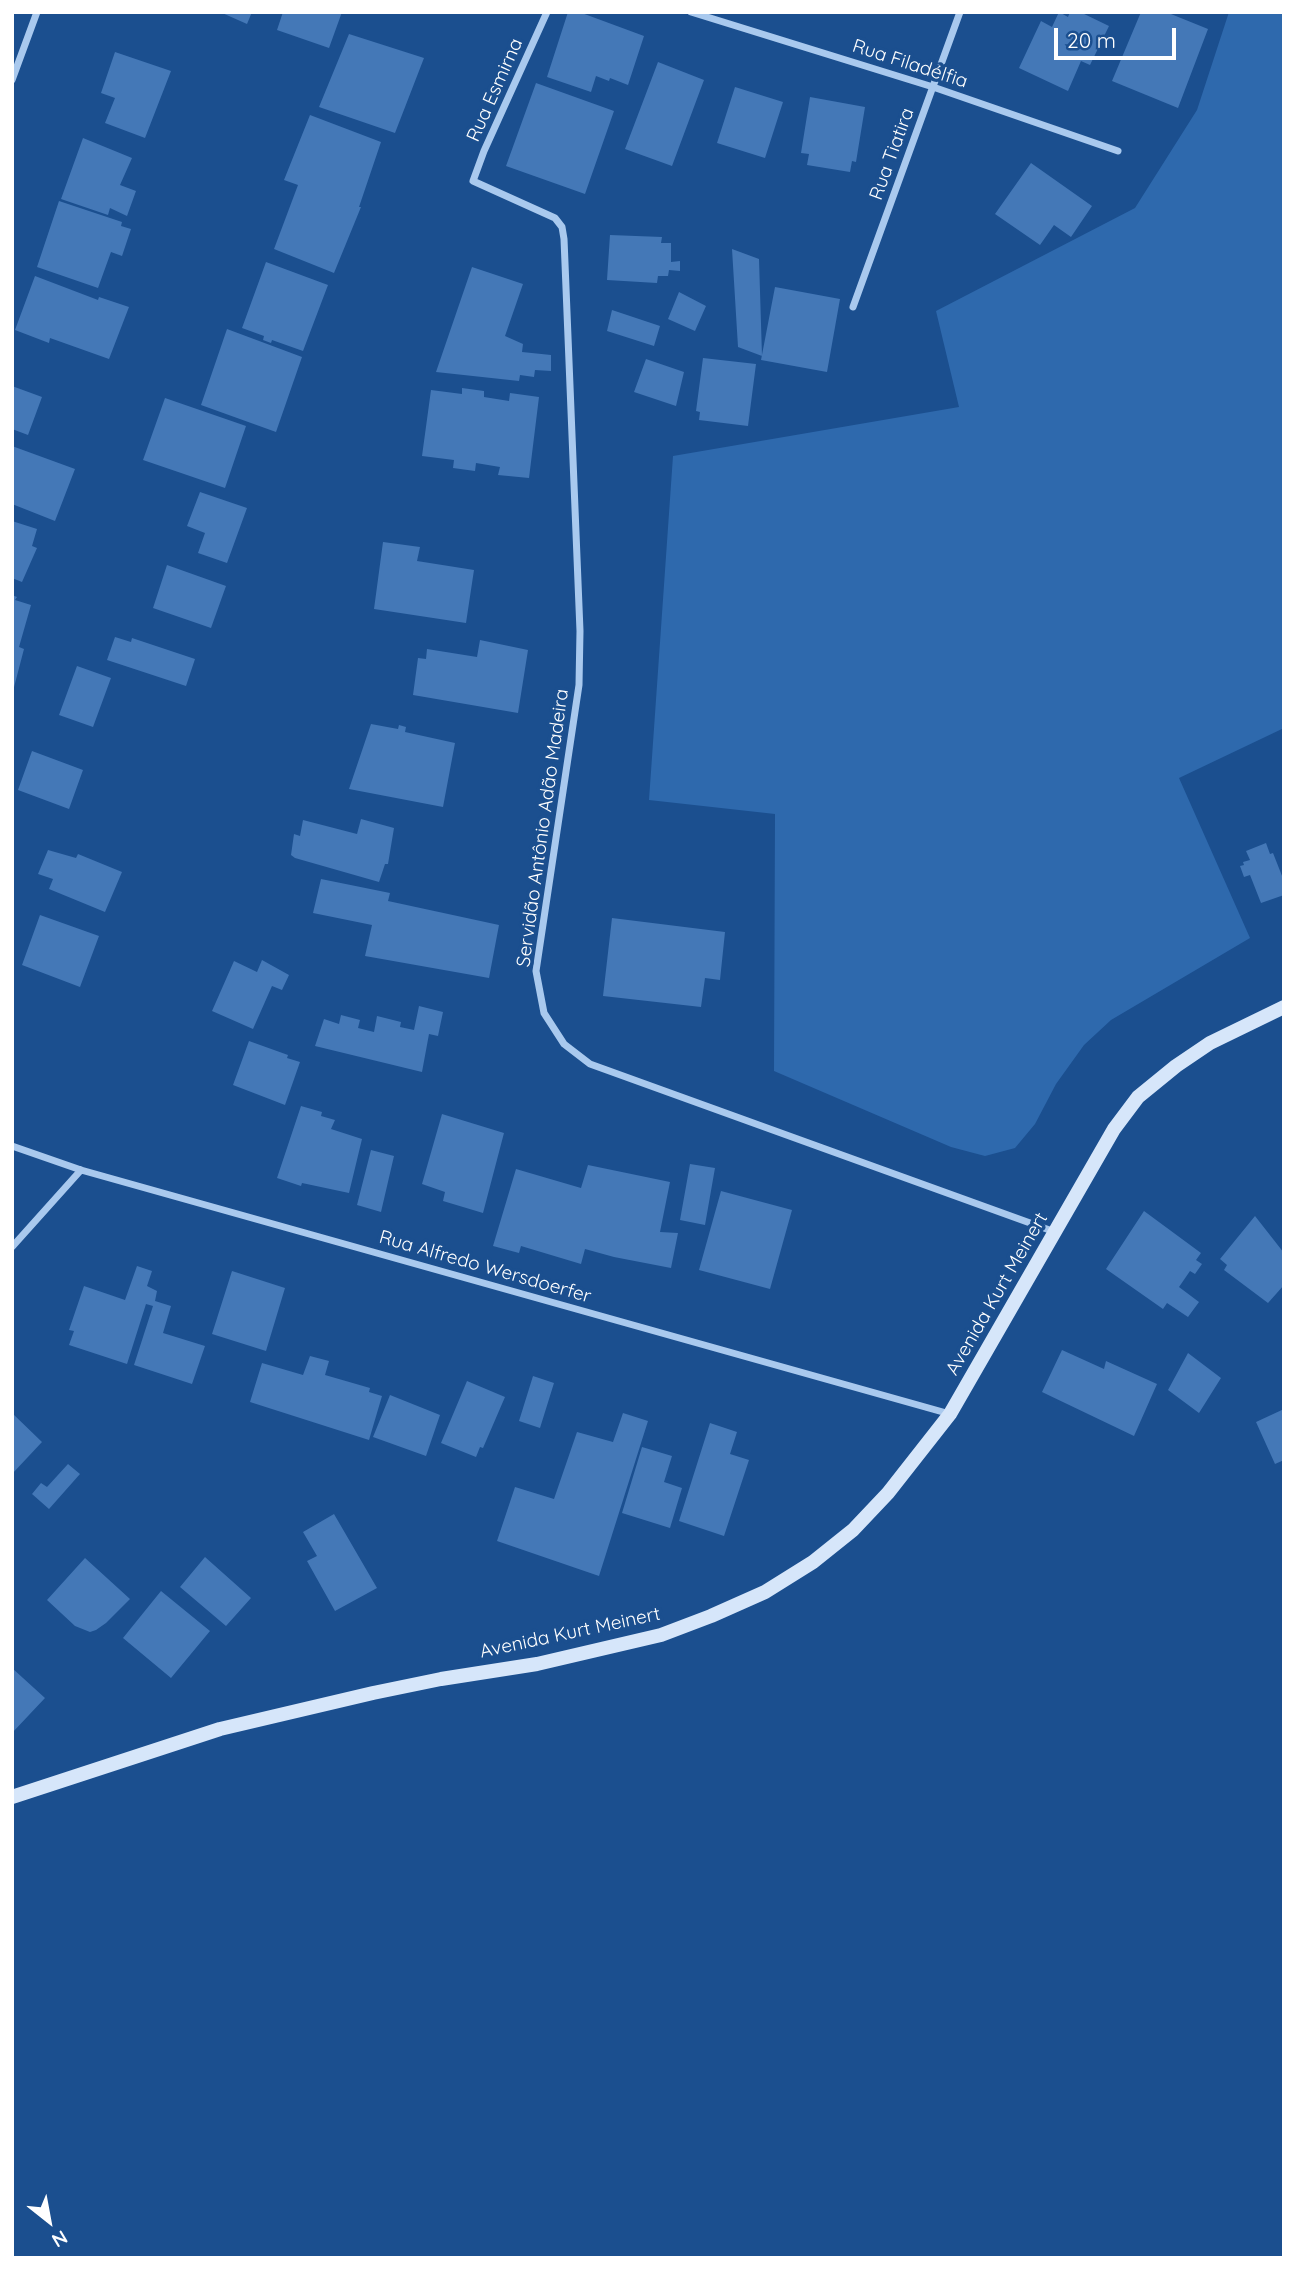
<!DOCTYPE html>
<meta charset="utf-8">
<style>
body{margin:0}
#map{position:relative;width:1296px;height:2270px;overflow:hidden;background:#1b4f8f;font-family:Quicksand,sans-serif}
canvas{display:block}
.frame{position:absolute;inset:0;border:14px solid #fff;pointer-events:none}
.north{position:absolute;left:14px;top:2186px;width:70px;height:70px;-webkit-text-stroke:5px #1b4f8f;paint-order:stroke;rotate:149deg;font-size:19px;font-weight:700;line-height:28px;text-align:center;color:#fff}
.north::after{content:'';display:block;margin:auto;width:24px;height:32px;background:#fff;clip-path:polygon(50% 0,100% 100%,50% 72%,0 100%)}
.scale{position:absolute;left:1054px;top:28px;width:122px;height:32px;box-sizing:border-box;border:4px solid #fff;border-top:0;padding-left:9px;font-size:21px;line-height:24px;white-space:nowrap;color:#fff;-webkit-text-stroke:5px #1b4f8f;paint-order:stroke}
</style>
<div id="map">
<canvas width="1296" height="2270"></canvas>
<div class="frame"></div>
<div class="north">N</div>
<div class="scale">20 m</div>
</div>
<script>
const c = document.querySelector('canvas').getContext('2d');
c.lineJoin = 'round';
function paint(path, color) {
  c.fillStyle = color;
  c.fill(path, 'evenodd');
}
function shape(rows) {
  const path = new Path2D();
  for (const r of rows) {
    path.moveTo(r[0], r[1]);
    for (let i = 2; i < r.length; i += 2) path.lineTo(r[i], r[i + 1]);
  }
  return path;
}
function trace(path, color, width, dash) {
  c.strokeStyle = color;
  c.lineWidth = width;
  c.lineCap = dash ? 'butt' : 'round';
  c.setLineDash(dash || []);
  c.stroke(path);
}
function drawText(font, color, halo, rows, align = 'center') {
  c.font = font + ' Quicksand,sans-serif';
  c.lineWidth = 7;
  c.setLineDash([]);
  c.textBaseline = 'middle';
  c.strokeStyle = halo;
  c.fillStyle = color;
  for (const [text, x, y, turn = 0] of rows) {
    c.save();
    c.translate(x, y);
    c.rotate((+turn || 0) * Math.PI / 180);
    c.textAlign = isNaN(turn) ? turn : align;
    if (halo) c.strokeText(text, 0, 0);
    c.fillText(text, 0, 0);
    c.restore();
  }
}
paint(shape([
 [1229,12,1284,12,1284,728,1179,778,1250,938,1111,1020,1084,1045,1056,1084,1035,1124,1015,1148,985,1156,951,1147,774,1071,775,814,649,800,673,456,959,407,936,311,1135,208,1197,110]
]), '#2e69ad');
paint(shape([
 [220,12,252,12,247,24],
 [283,12,342,12,329,48,277,30],
 [568,12,579,12,644,36,628,85,610,78,609,81,596,76,591,92,547,77],
 [1059,12,1068,17,1070,12,1080,12,1109,26,1090,65,1081,61,1068,91,1019,68,1041,21,1052,27],
 [1141,12,1166,12,1208,29,1178,108,1112,81],
 [349,34,424,58,395,133,319,107],
 [115,52,171,71,145,138,105,123,115,98,101,93],
 [658,62,704,80,672,166,625,149],
 [536,83,614,111,585,194,506,166],
 [735,87,783,102,765,158,717,143],
 [810,97,865,107,856,162,852,161,850,172,807,165,809,154,801,153],
 [310,115,381,142,359,207,361,207,334,273,274,249,298,185,284,180],
 [83,138,132,158,120,185,136,191,127,216,110,208,108,215,61,199],
 [1031,163,1092,206,1071,237,1054,225,1040,245,995,214],
 [59,201,122,222,121,226,131,229,122,256,111,252,98,288,37,267],
 [610,235,662,237,661,243,671,243,671,262,680,261,680,271,669,270,668,276,658,276,657,283,607,280],
 [732,249,759,259,762,356,738,347],
 [266,262,328,285,303,351,272,340,271,343,263,340,264,336,242,328],
 [472,267,523,284,505,336,523,344,522,352,551,355,551,371,535,370,534,377,520,375,519,381,436,372],
 [35,276,98,300,99,297,129,307,109,359,50,338,49,343,15,330],
 [775,287,840,299,827,372,761,360],
 [679,292,706,306,695,331,668,319],
 [612,310,660,326,654,346,607,331],
 [227,329,302,357,276,432,201,405],
 [703,358,756,364,748,426,699,420,700,412,696,411],
 [646,359,684,372,676,406,634,392],
 [12,386,42,397,28,435,12,429],
 [462,388,484,391,484,397,509,401,510,393,539,397,529,478,498,475,500,467,476,463,475,471,453,468,454,460,422,456,431,390,462,394],
 [165,398,246,426,225,488,143,460],
 [12,446,75,469,55,521,12,504],
 [200,492,247,508,227,563,198,553,205,533,187,526],
 [12,521,37,529,32,546,37,548,22,582,12,578],
 [383,542,420,547,417,561,474,570,466,623,374,609],
 [167,565,226,586,211,628,153,608],
 [12,595,17,597,15,600,31,605,19,647,24,649,13,691],
 [115,637,131,642,132,638,195,659,186,686,107,660],
 [480,640,528,650,518,713,413,695,418,658,426,659,427,649,477,657],
 [77,666,111,678,93,727,59,715],
 [371,724,398,729,399,725,406,727,405,732,455,743,443,807,349,789],
 [32,751,83,770,69,809,18,790],
 [361,819,394,828,388,864,385,864,379,882,295,858,291,855,294,834,300,836,303,820,357,834],
 [1266,843,1270,854,1273,853,1284,881,1284,895,1261,903,1250,875,1244,877,1240,866,1244,865,1243,862,1250,860,1246,851],
 [48,850,76,858,78,854,122,872,105,912,49,889,53,879,38,874],
 [321,879,390,893,388,901,499,925,489,978,365,956,372,925,313,913],
 [40,915,99,936,80,987,22,965],
 [612,918,725,932,720,980,705,978,701,1007,603,996],
 [262,960,289,975,282,990,272,986,253,1029,212,1011,234,961,257,972],
 [419,1006,443,1012,438,1036,429,1034,422,1072,315,1046,324,1019,339,1024,341,1015,360,1020,358,1028,374,1032,377,1016,401,1022,400,1027,414,1030],
 [249,1041,288,1055,287,1058,300,1062,285,1105,233,1085],
 [301,1106,322,1112,321,1116,335,1120,331,1129,362,1139,349,1193,302,1183,301,1186,277,1178],
 [442,1114,504,1133,483,1213,443,1201,445,1192,422,1184],
 [371,1150,394,1156,381,1212,357,1205],
 [690,1164,715,1168,705,1225,680,1220],
 [588,1165,670,1182,660,1232,678,1233,671,1268,614,1257,585,1249,581,1264,521,1246,519,1253,493,1246,516,1169,581,1188],
 [721,1191,792,1210,770,1289,699,1270],
 [1144,1211,1201,1253,1196,1260,1202,1264,1195,1274,1190,1271,1179,1287,1199,1302,1188,1317,1167,1303,1163,1309,1106,1269],
 [1255,1216,1284,1253,1284,1285,1268,1303,1224,1270,1227,1265,1220,1259],
 [137,1266,152,1271,147,1286,157,1291,155,1301,171,1306,163,1333,205,1346,192,1384,134,1365,153,1306,146,1304,127,1364,69,1345,74,1331,69,1330,84,1286,125,1300],
 [232,1271,285,1288,266,1351,212,1334],
 [1062,1350,1104,1369,1106,1361,1157,1384,1134,1436,1042,1392],
 [1188,1353,1221,1378,1199,1413,1168,1390],
 [310,1356,329,1361,325,1375,370,1388,369,1392,382,1396,369,1440,250,1402,262,1363,303,1375],
 [533,1376,554,1383,540,1428,519,1421],
 [467,1381,505,1397,483,1448,480,1447,476,1457,441,1443],
 [390,1395,440,1415,426,1456,373,1437],
 [1284,1409,1284,1460,1275,1464,1256,1422],
 [12,1413,42,1442,12,1474],
 [623,1413,648,1421,599,1576,497,1541,515,1487,554,1499,577,1432,613,1442],
 [710,1423,737,1432,730,1454,749,1460,724,1536,679,1521],
 [642,1447,672,1456,664,1482,682,1488,670,1528,622,1513],
 [68,1464,80,1474,49,1509,32,1494,41,1483,47,1487],
 [334,1514,377,1588,335,1611,307,1561,317,1556,303,1532],
 [205,1557,251,1598,226,1626,180,1587],
 [85,1558,130,1599,106,1623,96,1630,90,1632,75,1626,47,1600],
 [161,1591,210,1631,171,1678,123,1638],
 [12,1668,45,1698,12,1733]
]), '#4478b7');
trace(shape([
 [547,12,484,151,473,181,555,218,562,227,564,239,580,631,579,685,536,971,544,1013,564,1044,590,1064,1055,1232],
 [691,12,933,87,1118,151],
 [12,80,37,12],
 [853,307,960,12],
 [12,1146,81,1170,950,1414],
 [12,1247,81,1170]
]), '#a9c9ee', 7);
trace(shape([
 [12,1797,220,1729,373,1693,441,1679,537,1664,661,1635,711,1616,765,1592,813,1562,853,1530,888,1493,950,1414,1114,1129,1138,1097,1176,1066,1210,1043,1284,1007]
]), '#d6e6fa', 14);
drawText('19px', '#fff', '#1b4f8f', [
 ["Rua Filadélfia",910,64,18],
 ["Rua Esmirna",495,90,-66],
 ["Rua Tiatira",892,154,-70],
 ["Servidão Antônio Adão Madeira",543,828,-82],
 ["Rua Alfredo Wersdoerfer",485,1267,16],
 ["Avenida Kurt Meinert",997,1294,-60],
 ["Avenida Kurt Meinert",570,1633,-12]
]);
</script>
